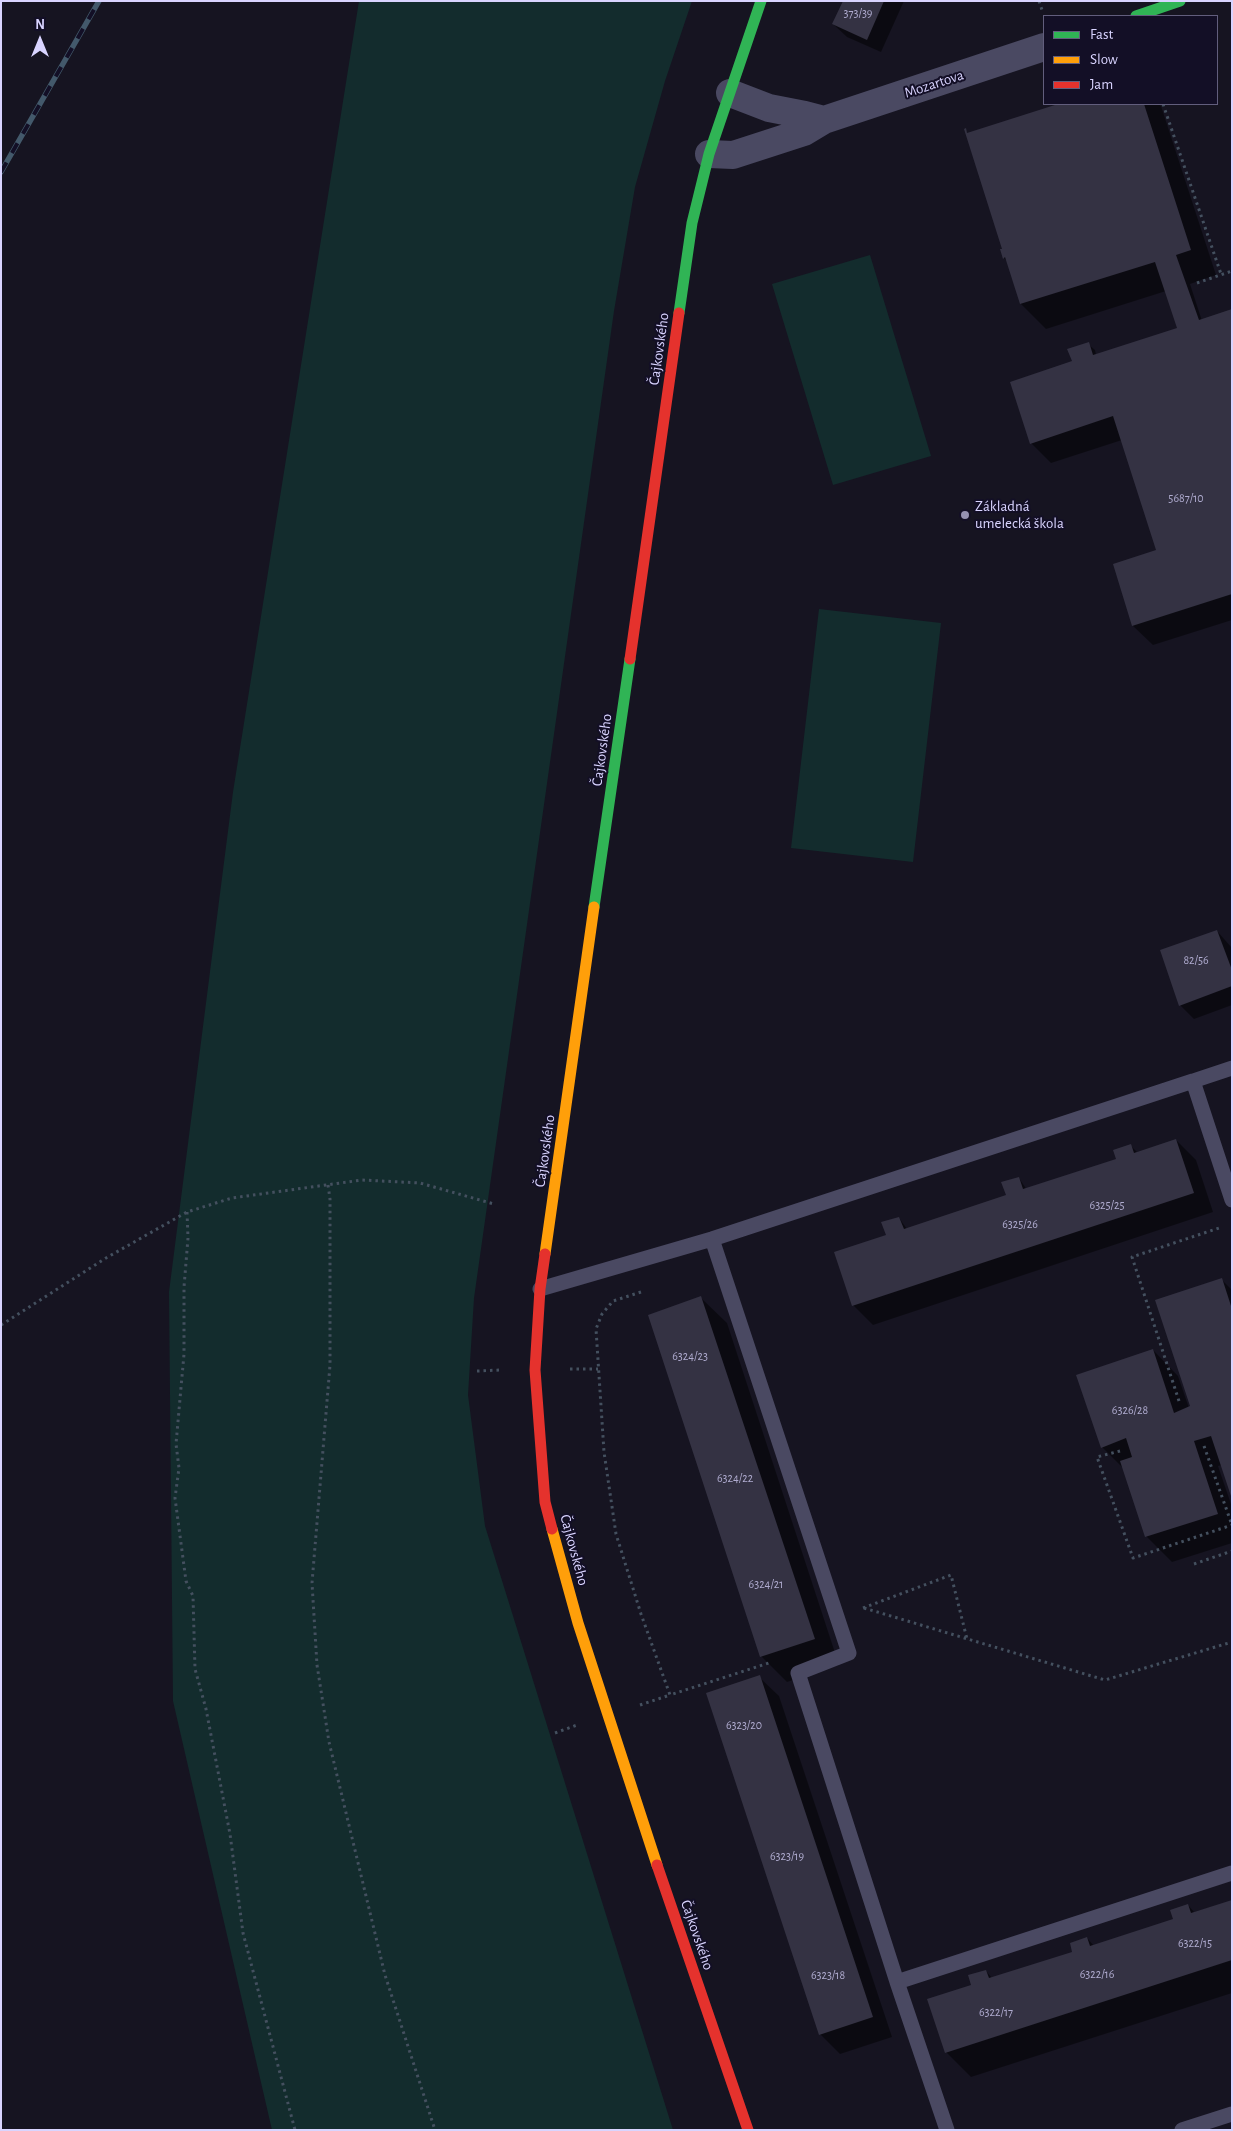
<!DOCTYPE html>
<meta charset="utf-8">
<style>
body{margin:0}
#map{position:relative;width:1233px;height:2131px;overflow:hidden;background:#161421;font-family:"Alegreya Sans",sans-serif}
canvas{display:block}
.frame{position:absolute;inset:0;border:2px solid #d9d4ff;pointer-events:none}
.legend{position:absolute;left:1043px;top:15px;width:175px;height:90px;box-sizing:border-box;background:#130f26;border:1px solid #625e7d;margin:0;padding:6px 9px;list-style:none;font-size:15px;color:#d9d4ff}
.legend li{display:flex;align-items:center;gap:10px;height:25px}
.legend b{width:25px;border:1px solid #625e7d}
.north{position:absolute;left:15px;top:15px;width:50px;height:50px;-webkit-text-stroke:4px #130f26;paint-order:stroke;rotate:0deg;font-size:14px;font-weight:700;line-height:20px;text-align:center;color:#d9d4ff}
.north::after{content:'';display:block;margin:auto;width:18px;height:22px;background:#d9d4ff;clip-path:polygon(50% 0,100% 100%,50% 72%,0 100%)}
</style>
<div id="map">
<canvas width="1233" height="2131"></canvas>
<div class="frame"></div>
<ul class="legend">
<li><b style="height:6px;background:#30b455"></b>Fast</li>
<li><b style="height:6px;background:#ff9f0a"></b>Slow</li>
<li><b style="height:6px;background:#e5322d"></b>Jam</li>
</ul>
<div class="north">N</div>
</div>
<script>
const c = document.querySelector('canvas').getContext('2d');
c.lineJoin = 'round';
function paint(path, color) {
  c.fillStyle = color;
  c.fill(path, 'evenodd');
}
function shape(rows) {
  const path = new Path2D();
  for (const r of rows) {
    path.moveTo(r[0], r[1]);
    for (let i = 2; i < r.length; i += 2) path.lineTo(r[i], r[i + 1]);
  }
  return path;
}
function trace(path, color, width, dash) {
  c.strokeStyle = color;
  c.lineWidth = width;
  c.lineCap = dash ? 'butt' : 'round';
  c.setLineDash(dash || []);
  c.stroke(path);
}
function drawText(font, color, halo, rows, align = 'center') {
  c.font = font + ' "Alegreya Sans",sans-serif';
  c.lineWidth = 4;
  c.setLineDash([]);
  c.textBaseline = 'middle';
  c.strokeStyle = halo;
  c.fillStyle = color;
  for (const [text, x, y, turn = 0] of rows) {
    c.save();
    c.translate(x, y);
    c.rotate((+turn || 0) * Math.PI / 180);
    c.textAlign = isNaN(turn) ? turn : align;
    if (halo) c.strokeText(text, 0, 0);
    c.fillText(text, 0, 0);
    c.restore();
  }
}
paint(shape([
 [359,1,692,1,665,81,635,187,614,311,474,1298,468,1395,485,1526,673,2130,272,2130,173,1701,169,1292,233,792],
 [870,255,931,456,833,485,772,284],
 [819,609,941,623,913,862,791,848]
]), '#132c2d');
paint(shape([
 [844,1,904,1,881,52,847,37,833,24],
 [1062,104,1159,104,1161,106,1216,275,1190,284,1202,321,1232,312,1232,620,1153,645,1133,626,1158,550,1122,440,1051,463,1031,443,1075,362,1088,344,1095,350,1096,355,1180,328,1166,291,1046,329,1021,304,1007,261,1004,258,1002,250,1004,250,967,134],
 [1217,931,1232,948,1232,1005,1194,1019,1180,1005],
 [1176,1140,1196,1160,1213,1212,873,1325,853,1305,888,1236,899,1218,907,1229,1008,1196,1019,1178,1027,1190,1119,1159,1131,1146,1137,1152],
 [1221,1279,1232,1290,1232,1497,1222,1465,1218,1466,1232,1507,1232,1543,1172,1562,1146,1536,1123,1468,1102,1447,1153,1350,1178,1376,1189,1408,1192,1407],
 [701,1298,727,1323,839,1665,787,1682,761,1656],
 [759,1677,779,1696,892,2037,840,2054,820,2034],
 [1232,1901,1232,1993,971,2077,946,2052,973,1985,986,1971,992,1978,1075,1952,1087,1938,1094,1946,1175,1920,1188,1905,1194,1912]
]), '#0007');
paint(shape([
 [843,1,884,1,867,40,832,24],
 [1058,104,1144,104,1191,250,1176,255,1199,320,1232,309,1232,594,1132,626,1113,564,1156,550,1113,416,1030,444,1010,382,1072,361,1067,349,1089,342,1093,355,1177,328,1155,262,1020,304,1005,257,1003,259,1000,249,1002,249,964,129,966,128,967,133],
 [1217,930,1232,970,1232,986,1179,1006,1160,950],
 [1176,1139,1194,1193,852,1306,834,1252,886,1235,881,1222,899,1217,904,1229,1006,1195,1001,1182,1019,1177,1023,1189,1116,1159,1113,1150,1131,1144,1134,1153],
 [1222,1278,1232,1309,1232,1499,1211,1436,1194,1441,1218,1514,1145,1537,1120,1461,1132,1457,1126,1438,1101,1448,1076,1375,1153,1349,1174,1413,1190,1406,1155,1300],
 [701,1296,815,1639,760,1657,648,1315],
 [760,1675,873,2017,819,2035,706,1693],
 [1232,1900,1232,1960,945,2053,927,1999,971,1985,968,1975,986,1970,989,1978,1072,1952,1070,1943,1087,1937,1090,1946,1173,1919,1170,1910,1188,1904,1191,1913]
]), '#343243');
trace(shape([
 [1039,1,1043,13],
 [1163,104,1221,274],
 [1197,283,1232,271],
 [328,1185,330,1199,330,1365,312,1583,317,1665,329,1742,385,1975,435,2130],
 [187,1212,188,1238,184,1287,184,1354,176,1444,179,1468,175,1498,186,1581,193,1596,195,1669,206,1709,230,1834,243,1933,295,2130],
 [641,1292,613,1301,602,1314,596,1329,604,1452,616,1534,641,1614,670,1695,772,1662],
 [1,1325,106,1258,187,1212,232,1198,362,1180,420,1183,494,1204],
 [570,1369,598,1369],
 [477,1371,501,1370],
 [1179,1401,1132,1257,1222,1227],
 [1204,1446,1232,1525],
 [1120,1451,1097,1457,1133,1558,1232,1525],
 [1194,1564,1232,1551],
 [863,1608,951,1575,967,1639],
 [864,1608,1105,1680,1232,1642],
 [640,1705,670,1695],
 [555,1733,577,1725]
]), '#44505f', 3, [2.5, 4]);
trace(shape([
 [1193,1081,1232,1068],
 [712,1239,849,1653,798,1673,897,1982],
 [540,1289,712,1239,1193,1081,1232,1200],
 [947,2130,897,1982,1232,1873],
 [1182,2130,1232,2114]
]), '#4a4962', 15);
trace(shape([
 [730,93,769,108,805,115,824,120],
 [709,154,733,155,804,132,824,120,1044,47]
]), '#4a4962', 28);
trace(shape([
 [1136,16,1180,1],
 [679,313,692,223,709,154,761,1],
 [594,907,630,659]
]), '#30b455', 11);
trace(shape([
 [545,1254,594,907],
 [552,1529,578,1623,657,1865]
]), '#ff9f0a', 11);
trace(shape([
 [630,659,679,313],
 [545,1254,540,1289,535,1370,545,1502,552,1529],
 [657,1865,748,2130]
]), '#e5322d', 11);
const rail = shape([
 [1,172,99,1]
]);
trace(rail, '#43596b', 5.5);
trace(rail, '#130f26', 4, [11]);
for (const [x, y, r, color] of [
 [965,515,5,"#9591b1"]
]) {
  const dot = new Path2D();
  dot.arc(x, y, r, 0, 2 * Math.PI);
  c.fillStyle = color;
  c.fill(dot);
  trace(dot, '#130f26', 2);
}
drawText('12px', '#b0acd0', null, [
 ["373/39",858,13],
 ["5687/10",1186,498],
 ["82/56",1196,960],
 ["6325/25",1107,1205],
 ["6325/26",1020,1224],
 ["6324/23",690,1356],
 ["6326/28",1130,1410],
 ["6324/22",735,1478],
 ["6324/21",766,1584],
 ["6323/20",744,1725],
 ["6323/19",787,1856],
 ["6322/15",1195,1943],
 ["6322/16",1097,1974],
 ["6323/18",828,1975],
 ["6322/17",996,2012]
]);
drawText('15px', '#d9d4ff', '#130f26', [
 ["Mozartova",934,84,-18],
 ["Čajkovského",659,349,-82],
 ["Čajkovského",602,750,-82],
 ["Čajkovského",545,1151,-82],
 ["Čajkovského",574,1550,75],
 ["Čajkovského",697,1935,71]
]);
drawText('15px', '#d9d4ff', '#130f26', [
 ["Základná",975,506],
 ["umelecká škola",975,523]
], 'left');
</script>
